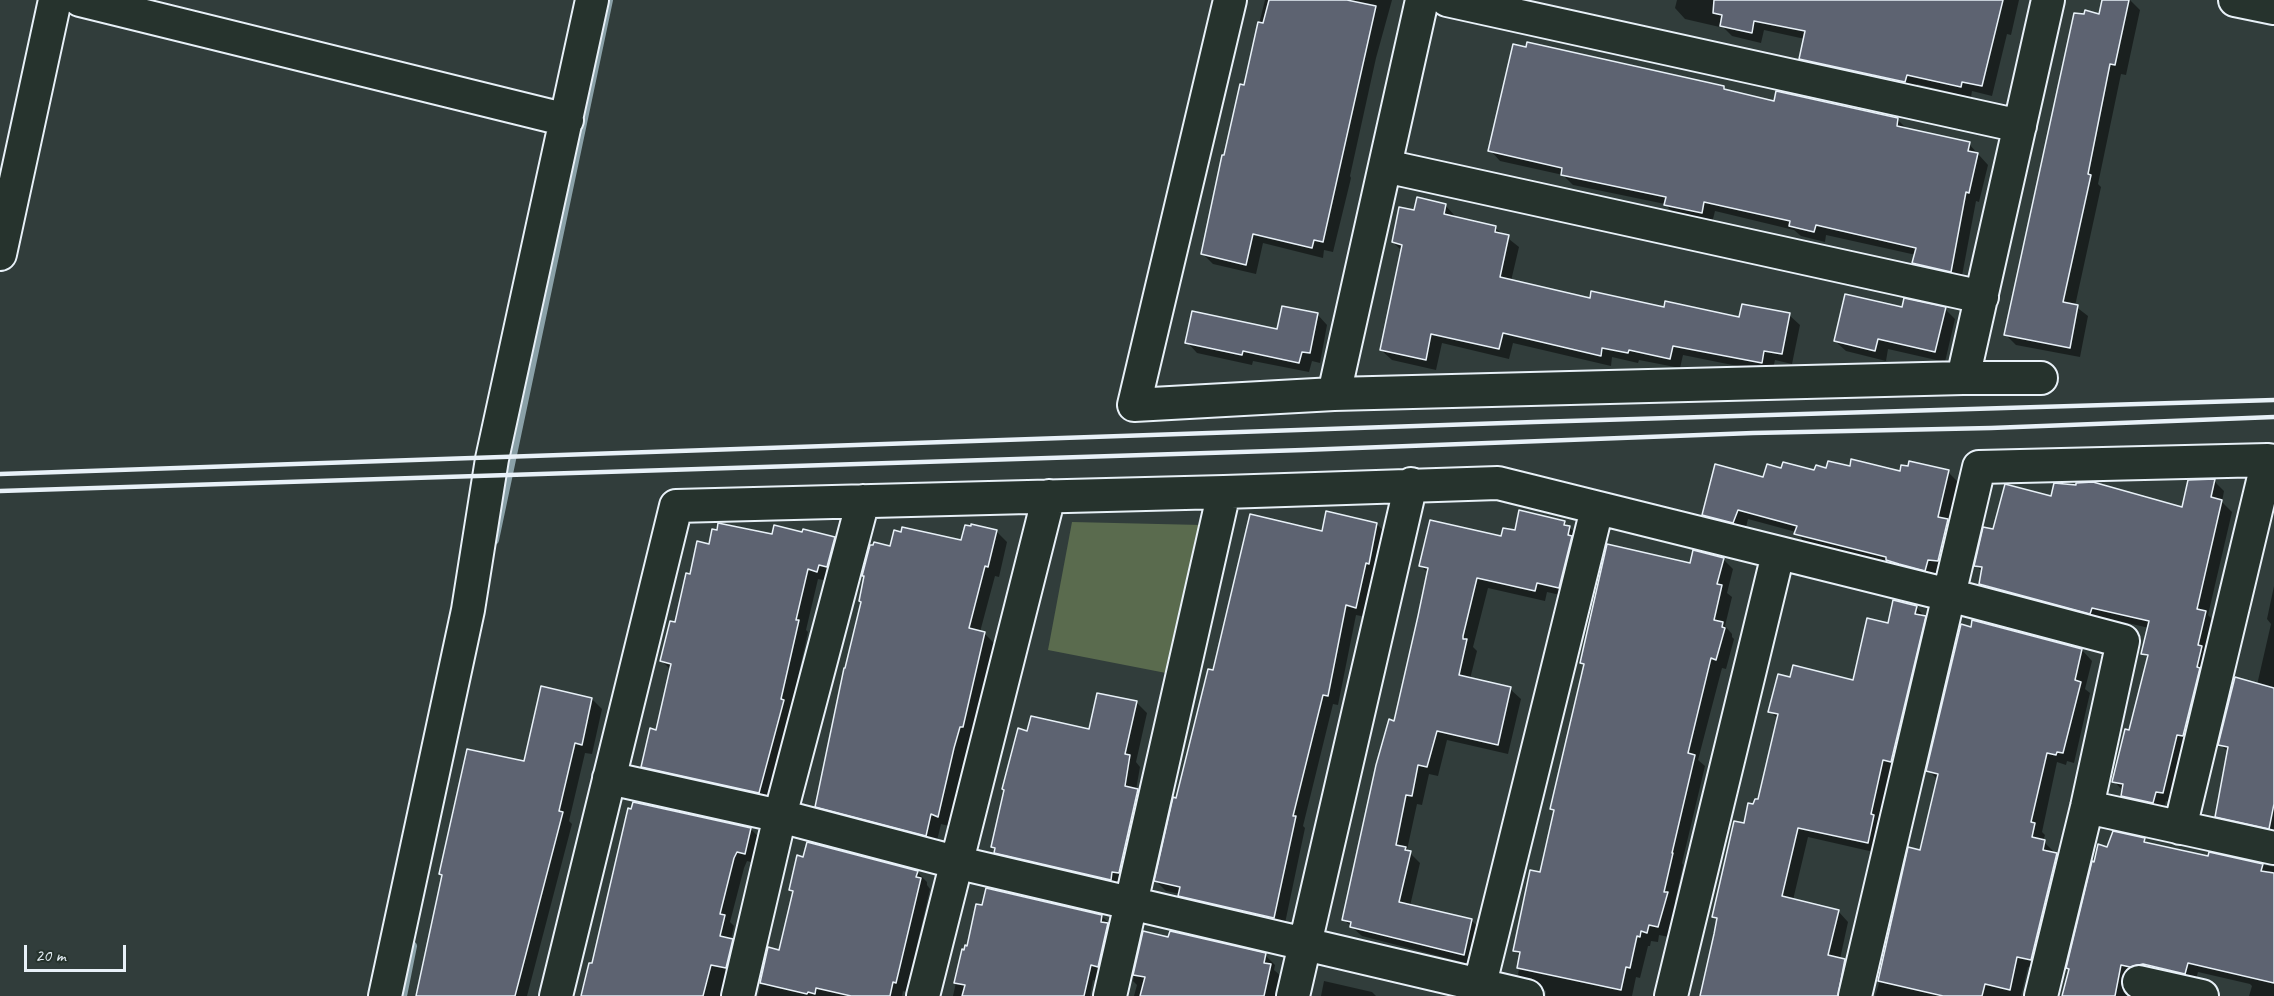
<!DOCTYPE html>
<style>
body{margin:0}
#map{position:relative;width:2274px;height:996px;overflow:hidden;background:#313d3b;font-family:Caveat,sans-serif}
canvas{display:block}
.scale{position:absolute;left:24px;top:945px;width:102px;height:27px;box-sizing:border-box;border:3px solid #e8f1f8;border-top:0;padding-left:8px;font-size:18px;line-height:21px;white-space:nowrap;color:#e8f1f8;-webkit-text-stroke:4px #26332d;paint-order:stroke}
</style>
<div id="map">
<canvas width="2274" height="996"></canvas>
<div class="scale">20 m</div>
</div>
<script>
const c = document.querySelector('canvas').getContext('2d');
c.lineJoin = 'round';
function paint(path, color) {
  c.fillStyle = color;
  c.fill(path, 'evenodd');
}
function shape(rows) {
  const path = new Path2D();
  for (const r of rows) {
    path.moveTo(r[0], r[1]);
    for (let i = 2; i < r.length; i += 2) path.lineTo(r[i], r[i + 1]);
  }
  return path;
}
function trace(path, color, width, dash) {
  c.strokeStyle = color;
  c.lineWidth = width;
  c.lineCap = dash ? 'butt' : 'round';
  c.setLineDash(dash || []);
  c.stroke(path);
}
paint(shape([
 [1072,522,1202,525,1166,673,1048,650]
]), '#5a6b4e');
paint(shape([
 [1265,0,1392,0,1376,58,1350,176,1351,178,1333,252,1324,250,1323,258,1263,243,1256,274,1213,264,1202,253],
 [1677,0,2019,0,2011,35,2007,34,1992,96,1972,91,1971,97,1917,84,1915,92,1811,69,1801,59,1805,39,1764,30,1761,43,1732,36,1724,28,1685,19,1675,8],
 [2103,0,2130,0,2140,10,2126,75,2121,74,2098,184,2101,187,2075,306,2088,316,2080,357,2016,345,2006,335],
 [1724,88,1728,92,1775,103,1897,119,1908,130,1969,144,1988,165,1979,202,1976,201,1961,281,1924,273,1914,263,1916,255,1826,235,1825,242,1801,236,1794,230,1715,211,1712,223,1676,215,1665,204,1573,185,1563,175,1500,161,1490,150],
 [1445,205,1455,216,1455,218,1495,228,1519,247,1511,281,1591,300,1740,319,1789,315,1800,325,1792,364,1775,360,1772,373,1683,355,1680,368,1639,360,1638,363,1612,357,1611,366,1513,343,1509,359,1442,343,1436,370,1392,360,1381,350,1402,251,1393,242,1415,211],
 [1903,309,1945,309,1955,319,1945,362,1888,349,1886,361,1846,351,1835,341],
 [1317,314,1327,325,1320,363,1312,361,1309,372,1253,361,1252,365,1197,353,1187,342,1279,331],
 [1851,467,1901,473,1948,472,1958,482,1949,522,1958,531,1948,570,1938,569,1935,580,1806,544,1796,532,1748,519,1745,531,1714,525,1704,515,1783,469,1815,472],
 [2214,481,2224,491,2222,502,2232,512,2208,615,2215,622,2173,803,2166,801,2163,812,2132,806,2122,795,2123,791,2114,781,2130,731,2148,658,2143,653,2149,628,2102,617,2100,623,1991,594,1981,584,1983,572,1976,566,1994,531,2052,498,2183,509],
 [1564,522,1580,538,1569,597,1547,592,1545,601,1488,588,1473,647,1477,651,1470,679,1510,689,1521,699,1508,754,1447,740,1438,776,1429,774,1422,805,1417,804,1407,850,1420,863,1410,906,1471,920,1482,931,1474,965,1362,936,1344,920,1395,723,1428,573,1421,566,1516,532],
 [1377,524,1387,535,1366,617,1356,615,1338,705,1333,704,1303,826,1305,828,1284,928,1190,906,1180,894,1166,891,1156,881,1177,800,1214,672,1323,533],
 [996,531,1007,542,999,577,995,576,980,632,984,633,995,644,973,737,971,736,964,759,949,826,941,824,936,845,827,816,816,806,891,548,962,542],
 [773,536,834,538,845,548,828,581,818,579,806,630,808,632,791,708,794,711,770,803,653,777,642,766,657,731,671,670,662,661,691,576,710,545],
 [1723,559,1733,569,1727,593,1732,597,1725,626,1732,634,1732,637,1734,639,1726,669,1722,668,1698,760,1705,766,1682,863,1683,865,1675,901,1677,904,1669,937,1659,935,1658,942,1651,941,1650,946,1648,946,1640,978,1636,977,1632,996,1546,996,1546,991,1529,985,1518,975,1521,957,1514,950,1541,874,1555,812,1551,808,1585,666,1581,663,1691,565],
 [2274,586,2274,837,2227,827,2217,816,2229,753,2220,744,2257,685,2271,624,2267,619],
 [1916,607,1935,628,1878,853,1808,837,1793,900,1838,911,1848,922,1840,959,1844,960,1855,971,1849,996,1701,996,1718,920,1714,916,1745,825,1759,801,1778,719,1770,711,1791,679,1855,682,1890,625],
 [2082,650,2092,661,2085,689,2090,693,2074,763,2067,761,2066,765,2057,762,2042,832,2045,835,2043,841,2067,865,2041,970,2028,967,2021,996,1875,996,1921,852,1938,780,1928,770],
 [592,699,602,709,592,754,585,753,569,821,572,824,527,996,417,996,443,876,441,874,525,763],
 [1137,703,1147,713,1136,762,1140,767,1136,790,1148,801,1121,889,1006,863,992,847,1028,732,1090,731],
 [751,829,761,840,755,863,747,861,744,868,730,922,734,926,731,940,742,951,732,996,583,996,593,965],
 [2144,840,2150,845,2209,858,2210,854,2274,867,2274,996,2249,996,2252,986,2250,984,2198,972,2195,983,2131,990,2131,996,2064,996,2108,849],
 [917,872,927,882,927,885,930,889,906,992,903,991,902,996,758,996,769,949,780,951,794,893,791,890],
 [1102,916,1112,927,1107,983,1093,980,1090,996,953,996,963,951],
 [1144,933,1265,955,1275,965,1274,970,1281,976,1276,996,1134,996,1137,985,1133,981],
 [1324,981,1372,992,1376,996,1321,996]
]), '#0007');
trace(shape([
 [494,540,608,0],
 [402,996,412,946]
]), '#8aa1a8', 10);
const building = shape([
 [1269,0,1347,0,1376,6,1323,242,1314,240,1312,248,1253,234,1246,265,1201,254,1222,155,1224,155,1240,84,1244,85,1258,22,1263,23,1269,0],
 [1714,0,2003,0,1982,86,1962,82,1961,87,1907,75,1905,82,1799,59,1805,31,1754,21,1752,33,1720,26,1722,15,1713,13,1714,0],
 [2102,0,2129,0,2115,65,2110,64,2088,174,2091,175,2063,302,2078,305,2070,348,2004,335,2074,13,2084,14,2085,10,2099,14,2102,0],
 [1527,42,1724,86,1724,89,1774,101,1776,91,1898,118,1897,126,1970,142,1968,151,1978,153,1969,193,1966,192,1951,272,1912,263,1916,248,1816,225,1814,232,1789,226,1790,221,1704,202,1702,213,1664,205,1666,197,1561,175,1562,168,1488,151,1513,44,1526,47,1527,42],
 [1417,197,1446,204,1444,214,1496,226,1495,232,1509,235,1500,277,1590,298,1591,291,1664,307,1665,301,1739,317,1742,304,1790,313,1782,354,1764,351,1762,363,1673,346,1670,359,1629,350,1628,353,1602,348,1601,356,1503,333,1499,349,1431,334,1426,360,1380,350,1402,245,1392,242,1399,207,1414,210,1417,197],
 [1845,294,1902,307,1904,298,1946,307,1935,352,1878,339,1875,351,1834,341,1845,294],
 [1282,306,1318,313,1310,353,1302,352,1299,363,1243,351,1242,355,1185,343,1192,311,1277,329,1282,306],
 [1851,459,1900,471,1901,465,1908,466,1909,461,1949,470,1938,517,1948,519,1938,561,1928,560,1925,571,1899,564,1886,560,1886,557,1794,534,1797,526,1738,510,1733,523,1702,515,1715,464,1763,477,1767,464,1781,468,1783,462,1814,470,1816,465,1826,468,1828,461,1850,466,1851,459],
 [2215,479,2211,497,2222,500,2197,609,2206,611,2198,645,2202,646,2197,667,2200,668,2183,736,2177,735,2163,793,2156,792,2153,803,2121,796,2123,784,2112,782,2125,729,2129,730,2148,655,2141,654,2149,621,2092,608,2090,614,1979,584,1982,567,1974,566,1983,527,1993,529,2005,484,2051,496,2054,483,2076,485,2076,483,2093,482,2182,507,2188,480,2215,479],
 [1519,510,1565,521,1564,525,1570,526,1568,535,1572,536,1559,588,1537,583,1535,591,1477,578,1463,636,1463,639,1467,639,1459,675,1511,687,1498,745,1437,731,1427,767,1418,765,1412,796,1406,795,1396,845,1406,847,1405,850,1411,851,1399,902,1472,919,1464,955,1350,927,1351,922,1342,920,1376,765,1389,719,1394,721,1418,616,1428,568,1419,566,1430,520,1501,536,1503,528,1515,530,1519,510],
 [1326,511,1377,523,1369,564,1366,563,1356,608,1346,605,1328,696,1323,695,1293,816,1296,816,1274,918,1178,896,1180,887,1154,881,1173,797,1176,798,1208,669,1213,670,1250,514,1322,531,1326,511],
 [718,523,772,534,774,525,802,532,803,529,835,537,827,567,819,565,817,572,808,569,796,620,799,620,781,699,784,700,759,793,641,767,650,728,656,730,671,664,660,661,670,621,675,622,686,573,690,574,697,541,709,544,712,529,717,530,718,523],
 [971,524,997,530,988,567,985,566,969,628,985,632,963,727,960,727,954,748,938,817,931,814,926,836,815,807,844,668,845,668,861,602,859,601,864,576,862,576,870,545,873,545,874,542,890,546,894,530,901,532,902,527,961,540,965,525,971,526,971,524],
 [1607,544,1690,563,1693,550,1724,558,1717,584,1722,585,1714,620,1723,622,1722,627,1725,628,1716,660,1711,658,1688,753,1695,755,1672,853,1673,853,1664,892,1668,892,1658,927,1649,925,1647,933,1641,931,1640,937,1637,936,1630,968,1626,967,1621,990,1517,968,1520,952,1513,951,1530,870,1540,872,1554,810,1550,809,1584,664,1580,663,1607,544],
 [1893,600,1917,606,1915,614,1926,616,1891,762,1883,760,1871,814,1874,815,1868,843,1798,828,1782,896,1839,910,1828,955,1845,959,1838,996,1700,996,1714,934,1717,918,1712,917,1734,821,1744,823,1748,803,1753,804,1755,799,1758,799,1778,714,1768,712,1778,674,1790,677,1793,665,1853,680,1867,618,1888,623,1893,600],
 [1972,620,2082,649,2075,680,2081,682,2063,753,2057,752,2056,755,2047,753,2031,822,2035,823,2032,837,2045,840,2043,850,2057,853,2031,960,2017,957,2010,990,1985,984,1982,996,1943,996,1878,981,1908,847,1920,850,1938,774,1926,771,1961,624,1971,627,1972,620],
 [2235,677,2274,688,2274,804,2269,829,2215,817,2228,747,2218,745,2235,677],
 [541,686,592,698,582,745,575,743,559,811,563,812,515,996,416,996,442,875,439,874,467,749,524,761,541,686],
 [1097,693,1137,701,1125,754,1130,755,1125,786,1138,789,1119,873,1112,872,1111,880,994,853,995,848,991,847,1004,790,1002,789,1018,728,1027,731,1031,716,1089,729,1097,693],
 [633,802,751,828,745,854,737,852,734,858,720,914,725,915,720,936,733,939,726,968,711,965,703,996,581,996,589,963,592,963,628,808,631,809,633,802],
 [2113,831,2145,838,2144,842,2208,856,2209,852,2263,864,2261,871,2274,873,2274,983,2188,963,2185,974,2143,964,2130,967,2121,965,2115,996,2062,996,2069,969,2066,968,2092,861,2094,862,2098,844,2107,847,2113,831],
 [807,842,918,871,916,877,921,878,896,983,893,982,890,996,851,996,816,988,815,994,808,992,807,994,760,983,768,947,779,950,793,891,789,890,797,855,803,857,807,842],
 [986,888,1102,915,1101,922,1108,923,1098,967,1091,965,1084,996,962,996,965,985,954,983,962,949,964,950,965,945,967,946,976,904,982,905,986,888],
 [1143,931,1168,937,1170,931,1266,953,1264,963,1271,964,1264,996,1140,996,1145,977,1133,975,1143,931]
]);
paint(building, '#5d6371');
trace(building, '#e8f1f8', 1.5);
const minor = shape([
 [80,0,567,120],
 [1230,0,1134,405,1334,394,1963,378,2041,378],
 [1447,0,2020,126],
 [2235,0,2274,8],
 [1385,166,1982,297],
 [0,254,55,0],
 [1963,378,2048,0],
 [1334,394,1422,0],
 [609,778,780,816,955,862,1527,996],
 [2087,807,2274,848],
 [2180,828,2268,460],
 [2139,982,2202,996],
 [385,996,468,610,492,459,592,0],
 [556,996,676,506,1224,492,1498,483,1949,595,2123,641,2087,807,2041,996],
 [738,996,780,816,863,501],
 [923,996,1049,496],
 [1110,996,1224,492],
 [1293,996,1411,484],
 [1477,996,1597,509],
 [1671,996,1778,554],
 [1855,996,1979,467,2268,460,2274,461]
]);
trace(minor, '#e8f1f8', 36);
trace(minor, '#26332d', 32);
trace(shape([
 [0,474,1534,422,2274,400],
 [0,491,1303,450,1753,433,1991,428,2274,417]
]), '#e8f1f8', 4.5);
</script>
